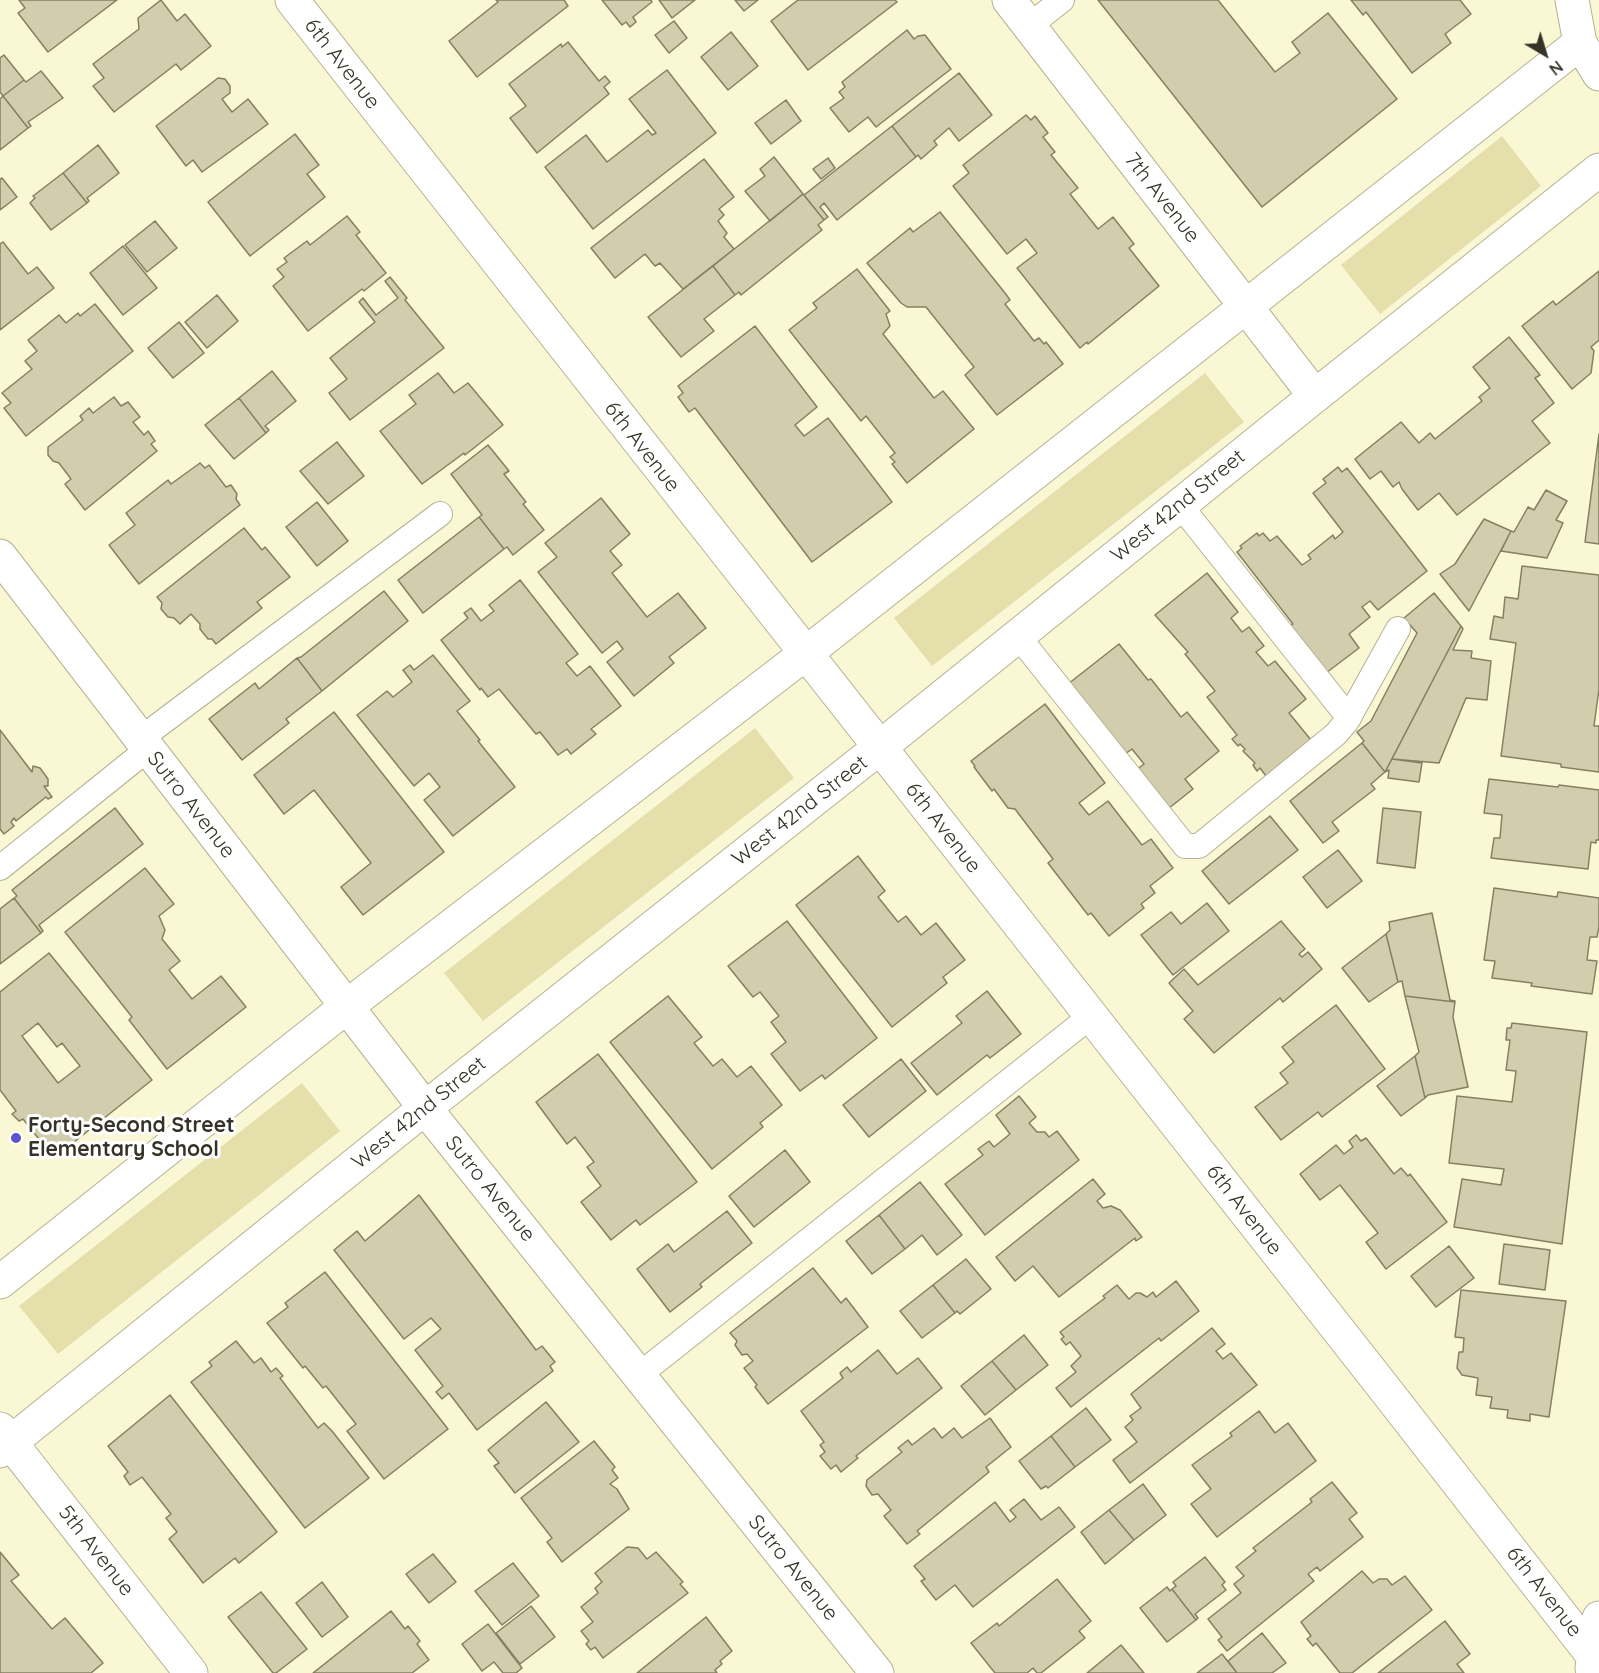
<!DOCTYPE html>
<style>
body{margin:0}
#map{position:relative;width:1599px;height:1673px;overflow:hidden;background:#faf7d5;font-family:Quicksand,sans-serif}
canvas{display:block}
.north{position:absolute;left:1515px;top:24px;width:60px;height:60px;-webkit-text-stroke:4px #fff;paint-order:stroke;rotate:142deg;font-size:16px;font-weight:700;line-height:24px;text-align:center;color:#353327}
.north::after{content:'';display:block;margin:auto;width:21px;height:27px;background:#353327;clip-path:polygon(50% 0,100% 100%,50% 72%,0 100%)}
</style>
<div id="map">
<canvas width="1599" height="1673"></canvas>
<div class="north">N</div>
</div>
<script>
const c = document.querySelector('canvas').getContext('2d');
c.lineJoin = 'round';
function paint(path, color) {
  c.fillStyle = color;
  c.fill(path, 'evenodd');
}
function shape(rows) {
  const path = new Path2D();
  for (const r of rows) {
    path.moveTo(r[0], r[1]);
    for (let i = 2; i < r.length; i += 2) path.lineTo(r[i], r[i + 1]);
  }
  return path;
}
function trace(path, color, width, dash) {
  c.strokeStyle = color;
  c.lineWidth = width;
  c.lineCap = dash ? 'butt' : 'round';
  c.setLineDash(dash || []);
  c.stroke(path);
}
function drawText(font, color, halo, rows, align = 'center') {
  c.font = font + ' Quicksand,sans-serif';
  c.lineWidth = 6;
  c.setLineDash([]);
  c.textBaseline = 'middle';
  c.strokeStyle = halo;
  c.fillStyle = color;
  for (const [text, x, y, turn = 0] of rows) {
    c.save();
    c.translate(x, y);
    c.rotate((+turn || 0) * Math.PI / 180);
    c.textAlign = isNaN(turn) ? turn : align;
    if (halo) c.strokeText(text, 0, 0);
    c.fillText(text, 0, 0);
    c.restore();
  }
}
paint(shape([
 [1502,136,1541,186,1380,314,1341,265],
 [1205,373,1244,422,932,666,894,618],
 [755,728,794,778,483,1021,444,973],
 [302,1083,340,1131,58,1354,19,1306]
]), '#e5dfac');
const building = shape([
 [19,0,117,0,48,52,18,13,25,8,19,0],
 [161,0,177,21,185,14,211,46,181,70,176,64,114,112,93,86,104,78,93,64,139,29,138,18,161,0],
 [496,0,564,0,568,6,477,77,449,41,498,2,496,0],
 [602,0,651,0,652,2,633,17,636,22,630,27,626,22,622,25,602,0],
 [659,0,695,0,672,18,659,0],
 [735,0,758,0,744,11,735,0],
 [798,0,895,0,897,2,808,70,771,21,798,0],
 [1098,0,1218,0,1275,72,1300,53,1292,42,1328,13,1397,99,1262,207,1098,0],
 [1351,0,1460,0,1471,14,1445,34,1451,43,1412,73,1366,12,1363,15,1351,0],
 [674,21,687,38,669,53,655,35,674,21],
 [907,30,914,39,918,36,925,35,951,69,876,127,868,117,849,132,830,108,844,98,839,92,845,87,842,82,907,30],
 [731,32,758,66,728,90,701,57,731,32],
 [568,42,599,81,605,76,610,82,604,87,609,94,537,153,510,118,526,106,509,84,561,44,562,47,568,42],
 [4,55,24,80,3,96,0,92,0,58,4,55],
 [667,70,716,133,593,229,545,167,586,135,607,162,648,130,652,135,656,133,629,99,667,70],
 [41,71,63,98,28,122,31,126,28,128,3,96,24,80,26,82,41,71],
 [959,73,992,115,959,141,949,128,934,141,937,145,921,159,918,155,916,157,892,126,959,73],
 [218,78,225,79,230,86,230,93,222,99,232,112,248,99,268,124,202,172,193,160,186,166,156,126,218,78],
 [3,96,28,128,0,150,0,99,3,96],
 [786,100,801,121,771,144,755,123,786,100],
 [1026,115,1031,120,1035,116,1048,133,1043,137,1055,152,1051,155,1078,188,1070,194,1098,229,1113,217,1134,244,1129,248,1159,286,1088,344,1087,342,1080,348,1017,268,1037,253,1026,239,1007,254,953,186,969,173,963,165,1026,115],
 [892,126,916,157,837,220,824,203,820,207,828,217,824,220,804,195,892,126],
 [295,134,319,165,307,174,325,197,250,256,208,202,295,134],
 [98,145,119,173,87,198,89,201,87,203,63,173,98,145],
 [774,157,803,194,770,221,745,191,765,176,760,169,774,157],
 [828,158,835,168,821,179,813,169,828,158],
 [704,159,734,197,719,209,724,215,718,221,727,233,724,237,734,249,683,289,660,263,655,266,645,254,615,278,591,248,704,159],
 [63,173,87,203,51,230,30,203,35,198,33,196,63,173],
 [2,178,17,197,0,210,0,179,2,178],
 [803,194,824,220,818,225,822,230,741,295,739,292,735,295,713,266,803,194],
 [940,212,1005,293,1010,300,1005,304,1034,341,1039,338,1044,344,1046,342,1063,364,997,415,965,375,974,367,926,307,907,307,901,303,867,263,910,228,913,232,940,212],
 [347,216,360,232,356,235,386,273,364,291,362,289,308,331,273,286,284,277,277,269,287,262,284,258,307,241,310,245,347,216],
 [155,221,177,248,147,272,125,245,155,221],
 [3,242,28,274,37,267,54,288,0,330,0,244,3,242],
 [123,246,157,288,123,315,90,273,123,246],
 [713,266,735,295,704,319,714,331,681,357,648,317,713,266],
 [857,269,890,311,886,314,890,326,883,334,934,398,943,391,974,429,907,483,892,464,895,462,890,457,895,453,866,416,861,421,789,330,817,308,813,303,857,269],
 [1599,271,1599,340,1591,347,1594,351,1591,373,1572,389,1522,326,1553,301,1556,305,1599,271],
 [390,277,407,298,405,300,444,348,350,420,329,393,347,379,330,358,375,322,359,302,363,298,376,315,398,298,385,281,390,277],
 [217,295,238,321,207,348,185,322,217,295],
 [95,304,133,351,26,436,4,408,11,403,2,393,32,369,25,361,37,351,28,340,59,315,66,323,78,313,80,316,95,304],
 [179,322,204,353,173,378,148,348,179,322],
 [755,326,817,407,795,425,804,436,828,418,892,502,812,562,695,408,689,412,678,397,683,393,678,386,755,326],
 [1509,337,1540,375,1535,378,1554,403,1532,421,1550,443,1457,515,1439,493,1418,510,1402,489,1399,482,1393,487,1381,471,1370,479,1355,459,1401,422,1419,443,1430,433,1435,439,1482,401,1479,397,1490,388,1473,367,1509,337],
 [272,371,296,401,265,426,269,430,266,433,239,398,272,371],
 [438,373,454,393,468,383,503,425,465,455,464,453,422,484,380,431,416,404,409,395,438,373],
 [114,397,121,406,128,402,140,417,133,422,144,435,148,431,155,441,151,444,157,451,85,510,65,484,71,479,59,463,53,461,48,455,48,447,83,420,80,416,89,408,93,413,114,397],
 [239,398,266,433,234,459,205,425,239,398],
 [1599,434,1599,544,1585,542,1599,434],
 [337,442,364,476,328,504,300,471,337,442],
 [488,445,509,471,504,474,526,502,523,504,544,530,513,555,507,547,504,549,479,517,482,515,451,474,488,445],
 [200,463,205,468,209,465,226,487,231,485,237,494,236,499,240,505,139,584,109,545,135,525,126,513,168,480,171,484,200,463],
 [1338,467,1342,472,1347,468,1427,571,1378,610,1370,601,1362,607,1370,617,1349,634,1359,648,1326,673,1289,626,1293,624,1237,552,1242,548,1240,546,1257,533,1259,536,1263,533,1270,541,1277,536,1302,565,1311,559,1308,555,1333,535,1335,539,1343,532,1313,493,1326,483,1323,479,1338,467],
 [1546,490,1567,501,1556,520,1563,523,1547,558,1501,551,1511,531,1514,532,1528,507,1534,510,1546,490],
 [601,498,630,534,610,551,622,565,612,573,647,617,678,593,706,628,669,657,674,663,634,696,607,662,623,649,617,641,602,653,538,572,557,557,545,543,601,498],
 [317,502,348,541,317,566,286,527,317,502],
 [479,517,504,549,423,613,398,580,479,517],
 [1484,519,1511,531,1469,611,1440,574,1455,564,1484,519],
 [244,528,262,550,265,547,290,577,257,602,262,608,216,644,212,639,208,639,200,629,200,624,191,614,180,624,174,618,168,617,161,609,162,603,157,597,244,528],
 [1522,566,1599,575,1599,689,1594,726,1599,726,1599,772,1561,767,1561,764,1501,756,1516,643,1490,639,1494,616,1503,618,1505,597,1518,599,1522,566],
 [1207,573,1238,612,1231,618,1242,632,1249,627,1264,646,1256,652,1268,666,1275,661,1306,699,1289,713,1311,740,1266,776,1260,768,1257,771,1253,765,1255,763,1243,751,1245,749,1240,744,1238,746,1232,739,1237,735,1207,697,1215,691,1185,654,1188,652,1155,615,1207,573],
 [520,580,578,654,566,663,577,676,590,666,621,706,591,729,596,734,571,754,567,749,558,755,540,732,536,734,499,689,488,697,481,688,480,690,441,640,468,618,464,613,471,608,481,621,494,611,489,605,520,580],
 [384,591,408,621,322,691,297,658,301,657,384,591],
 [1434,593,1461,626,1385,772,1362,743,1364,741,1357,732,1371,721,1417,633,1404,618,1434,593],
 [1461,626,1463,629,1453,650,1472,651,1471,658,1491,661,1487,700,1466,698,1439,763,1392,759,1461,626],
 [1119,644,1148,680,1151,679,1181,717,1187,712,1219,751,1185,779,1193,789,1168,809,1136,770,1144,764,1132,749,1125,754,1068,684,1119,644],
 [433,655,470,701,457,711,480,740,478,741,515,787,453,836,424,800,440,787,429,773,414,786,357,715,387,691,393,697,412,682,403,670,410,665,414,670,433,655],
 [297,658,322,691,286,719,289,723,242,760,209,719,255,683,259,689,297,658],
 [1045,704,1105,783,1079,803,1089,815,1108,801,1142,845,1151,839,1173,868,1150,886,1155,893,1141,904,1144,908,1109,936,1091,913,1088,915,1048,863,1053,859,1015,809,1008,808,994,789,992,791,974,767,975,766,971,761,1045,704],
 [334,712,444,852,363,915,341,887,371,863,314,790,284,814,254,775,334,712],
 [0,730,32,772,33,766,40,768,48,779,48,786,44,786,52,797,48,799,46,797,16,821,14,818,11,822,14,826,4,834,0,829,0,730],
 [1362,743,1385,772,1371,784,1375,789,1332,822,1339,831,1323,843,1290,801,1362,743],
 [1392,759,1422,763,1419,782,1388,778,1389,770,1385,772,1392,759],
 [1489,779,1558,787,1559,785,1599,790,1599,840,1596,840,1596,843,1591,842,1588,869,1491,858,1494,838,1500,838,1502,815,1484,813,1489,779],
 [115,808,143,844,39,925,43,931,41,933,14,898,17,896,12,890,115,808],
 [1383,808,1421,812,1415,868,1377,863,1383,808],
 [1270,816,1298,850,1229,904,1202,871,1270,816],
 [1338,850,1362,881,1327,908,1303,877,1338,850],
 [858,856,885,891,878,897,898,922,906,916,921,935,936,923,965,960,943,977,947,983,892,1027,796,905,858,856],
 [145,868,174,904,159,916,165,930,162,939,180,961,169,970,192,999,221,976,246,1007,167,1069,129,1020,132,1017,65,932,145,868],
 [1494,888,1557,897,1558,892,1599,898,1599,927,1597,937,1590,937,1587,960,1597,961,1592,994,1531,986,1532,983,1492,978,1495,961,1484,960,1494,888],
 [14,898,41,933,0,964,0,909,14,898],
 [1207,903,1229,931,1173,975,1141,935,1171,912,1181,924,1207,903],
 [1432,913,1450,1000,1455,1001,1455,1002,1405,996,1402,981,1398,982,1386,934,1390,930,1389,922,1432,913],
 [787,921,877,1038,825,1079,822,1075,800,1091,771,1054,786,1042,771,1022,779,1016,760,992,753,997,728,966,787,921],
 [1281,921,1305,949,1299,954,1302,957,1308,952,1322,969,1283,1002,1280,998,1214,1053,1184,1019,1193,1011,1169,983,1184,969,1198,985,1281,921],
 [1386,934,1398,982,1369,1002,1342,968,1386,934],
 [49,953,152,1080,54,1158,23,1119,19,1121,12,1114,16,1111,0,1090,0,992,49,953],
 [38,1023,57,1047,62,1043,80,1066,58,1083,22,1036,38,1023],
 [987,991,1021,1034,990,1058,987,1055,937,1095,911,1063,962,1023,956,1016,987,991],
 [668,996,702,1037,694,1043,713,1066,722,1059,737,1077,751,1066,782,1105,760,1123,763,1127,712,1169,610,1042,668,996],
 [1405,996,1455,1002,1453,1017,1468,1087,1428,1095,1425,1098,1415,1056,1419,1052,1405,996],
 [1336,1005,1385,1069,1322,1117,1318,1112,1281,1140,1255,1107,1288,1083,1280,1073,1294,1062,1282,1047,1336,1005],
 [1512,1023,1587,1032,1562,1244,1454,1227,1462,1179,1501,1185,1504,1169,1449,1163,1457,1096,1512,1102,1516,1071,1506,1070,1510,1040,1506,1040,1507,1028,1511,1028,1512,1023],
 [598,1054,697,1182,640,1225,636,1220,611,1240,581,1202,601,1186,587,1167,594,1162,575,1137,567,1144,536,1102,598,1054],
 [1415,1056,1425,1098,1401,1116,1377,1086,1415,1056],
 [901,1059,926,1091,869,1137,843,1105,901,1059],
 [1019,1096,1036,1117,1029,1123,1037,1132,1045,1132,1049,1137,1057,1131,1079,1160,985,1235,945,1184,983,1155,978,1149,989,1141,994,1147,1010,1134,996,1115,1019,1096],
 [1356,1135,1361,1141,1366,1138,1394,1174,1401,1168,1408,1176,1410,1174,1447,1222,1386,1269,1366,1242,1378,1233,1340,1185,1320,1200,1300,1174,1336,1145,1344,1154,1353,1147,1349,1141,1356,1135],
 [785,1150,810,1182,754,1227,729,1196,785,1150],
 [1093,1179,1105,1194,1097,1201,1103,1208,1111,1206,1120,1210,1142,1237,1136,1241,1135,1238,1059,1297,1033,1266,1015,1281,996,1257,1093,1179],
 [920,1182,962,1235,937,1255,922,1235,905,1249,879,1215,920,1182],
 [419,1195,536,1350,542,1346,555,1362,550,1366,553,1371,477,1430,449,1393,442,1399,436,1392,443,1386,415,1350,441,1329,431,1318,404,1339,334,1250,357,1231,365,1241,419,1195],
 [727,1211,752,1243,700,1284,702,1287,670,1312,637,1269,668,1244,674,1252,727,1211],
 [879,1215,905,1249,872,1274,846,1241,879,1215],
 [1504,1244,1550,1250,1545,1290,1499,1284,1504,1244],
 [1449,1246,1474,1278,1436,1307,1411,1276,1449,1246],
 [966,1259,991,1289,960,1314,957,1311,955,1313,933,1285,966,1259],
 [813,1268,841,1303,846,1298,868,1327,768,1404,755,1387,757,1385,744,1368,753,1361,747,1354,742,1355,735,1345,737,1341,730,1333,813,1268],
 [325,1272,448,1429,384,1479,347,1431,356,1424,326,1386,323,1388,305,1366,303,1368,267,1323,288,1307,285,1303,325,1272],
 [1176,1281,1199,1311,1161,1341,1159,1338,1071,1407,1056,1388,1076,1372,1071,1366,1081,1356,1070,1342,1066,1345,1061,1339,1064,1337,1060,1332,1105,1298,1103,1296,1117,1285,1129,1299,1136,1293,1140,1293,1147,1297,1153,1292,1156,1297,1176,1281],
 [933,1285,955,1313,922,1338,900,1311,933,1285],
 [1461,1290,1566,1301,1549,1417,1530,1414,1530,1421,1507,1418,1508,1410,1490,1408,1492,1397,1476,1395,1478,1378,1462,1375,1457,1368,1459,1352,1463,1352,1464,1338,1455,1337,1461,1290],
 [1212,1328,1225,1344,1216,1351,1223,1359,1231,1353,1257,1385,1130,1483,1113,1460,1137,1442,1125,1427,1133,1420,1130,1416,1141,1408,1131,1394,1212,1328],
 [1024,1335,1048,1365,1016,1390,992,1361,1024,1335],
 [236,1341,254,1363,261,1358,271,1372,276,1368,283,1376,280,1378,318,1428,324,1423,332,1431,369,1478,305,1528,191,1382,212,1366,209,1362,236,1341],
 [878,1350,897,1374,918,1358,942,1388,856,1456,858,1458,841,1472,836,1465,831,1469,820,1456,825,1452,820,1445,824,1442,801,1411,843,1378,840,1373,847,1367,851,1372,878,1350],
 [992,1361,1016,1390,985,1415,961,1386,992,1361],
 [170,1395,277,1532,239,1563,235,1558,203,1583,169,1539,177,1532,166,1518,171,1514,142,1477,130,1485,124,1476,128,1472,108,1446,170,1395],
 [546,1402,579,1442,515,1493,494,1466,499,1463,488,1450,546,1402],
 [1086,1408,1111,1440,1075,1467,1051,1436,1086,1408],
 [1259,1411,1275,1433,1288,1423,1316,1461,1217,1537,1191,1504,1211,1489,1192,1465,1232,1436,1230,1433,1259,1411],
 [990,1418,1011,1447,986,1467,989,1472,917,1531,920,1534,907,1544,884,1516,891,1510,878,1494,872,1495,866,1486,867,1480,902,1452,898,1448,908,1440,912,1445,934,1428,942,1438,954,1428,962,1438,990,1418],
 [1051,1436,1075,1467,1048,1488,1046,1486,1041,1489,1019,1461,1051,1436],
 [594,1441,615,1467,612,1470,618,1478,610,1484,617,1489,629,1509,562,1562,547,1542,552,1538,521,1498,594,1441],
 [1332,1482,1357,1513,1349,1519,1363,1537,1320,1571,1317,1567,1308,1574,1314,1581,1227,1651,1218,1640,1222,1637,1208,1619,1241,1593,1234,1584,1244,1576,1236,1567,1256,1551,1253,1548,1312,1502,1310,1499,1332,1482],
 [1143,1484,1166,1515,1134,1540,1109,1510,1143,1484],
 [1024,1499,1041,1520,1059,1507,1075,1527,973,1607,955,1585,936,1600,921,1581,925,1579,914,1566,995,1502,1010,1522,1016,1517,1010,1510,1024,1499],
 [1109,1510,1134,1540,1105,1564,1081,1532,1109,1510],
 [627,1547,638,1548,647,1559,656,1552,683,1582,680,1584,688,1593,603,1658,595,1647,591,1650,586,1644,589,1641,581,1631,593,1622,581,1607,598,1593,595,1588,602,1582,595,1573,627,1547],
 [0,1552,19,1575,11,1581,52,1629,65,1618,103,1663,91,1673,0,1673,0,1552],
 [433,1554,456,1582,429,1603,406,1574,433,1554],
 [1205,1557,1225,1582,1222,1585,1226,1590,1195,1614,1198,1618,1196,1620,1172,1589,1176,1586,1173,1582,1205,1557],
 [513,1563,539,1596,502,1625,475,1591,513,1563],
 [1362,1571,1373,1583,1379,1579,1387,1579,1392,1585,1405,1576,1432,1610,1352,1673,1340,1673,1316,1643,1313,1646,1307,1639,1311,1636,1301,1622,1362,1571],
 [1057,1579,1091,1621,1079,1631,1085,1638,1041,1673,1037,1673,1033,1668,1027,1673,995,1673,971,1643,997,1623,999,1626,1057,1579],
 [322,1582,348,1617,322,1637,296,1603,322,1582],
 [1167,1587,1170,1591,1172,1589,1196,1620,1167,1642,1140,1608,1167,1587],
 [261,1592,307,1649,276,1673,273,1673,228,1617,261,1592],
 [531,1606,555,1637,520,1664,496,1633,531,1606],
 [391,1611,405,1629,408,1626,420,1641,417,1644,429,1660,412,1673,313,1673,391,1611],
 [706,1617,732,1651,720,1661,722,1664,715,1670,717,1673,637,1673,706,1617],
 [1445,1621,1470,1654,1457,1664,1464,1673,1378,1673,1445,1621],
 [488,1624,522,1668,516,1673,503,1673,494,1662,482,1671,462,1644,488,1624],
 [1262,1633,1286,1663,1272,1673,1237,1673,1228,1661,1262,1633],
 [1121,1645,1144,1673,1087,1673,1121,1645],
 [1222,1654,1237,1673,1197,1673,1222,1654]
]);
paint(building, '#d1cdad');
trace(building, '#848062', 1.5);
const service = shape([
 [1029,26,1062,0],
 [1180,505,1349,718],
 [1018,636,1185,846,1199,846,1336,734,1347,721,1398,629],
 [140,739,440,514],
 [0,868,148,749],
 [639,1375,1091,1016]
]);
const minor = shape([
 [292,0,1377,1379,1594,1657],
 [1009,0,1315,396],
 [0,556,425,1108,877,1673],
 [0,1429,191,1673],
 [1592,1668,1599,1618]
]);
const tertiary = shape([
 [1572,0,1580,43,1599,74],
 [0,1282,346,1007,805,654,1580,43],
 [0,1451,425,1108,879,748,1315,396,1599,170]
]);
trace(service, '#b5b191', 26);
trace(minor, '#b5b191', 35);
trace(tertiary, '#b5b191', 35);
trace(service, '#fff', 24);
trace(minor, '#fff', 33);
trace(tertiary, '#fff', 33);
for (const [x, y, r, color] of [
 [16,1138,6,"#5d53cb"]
]) {
  const dot = new Path2D();
  dot.arc(x, y, r, 0, 2 * Math.PI);
  c.fillStyle = color;
  c.fill(dot);
  trace(dot, '#fff', 2);
}
drawText('21px', '#353327', '#fff', [
 ["6th Avenue",342,64,52],
 ["7th Avenue",1162,198,52],
 ["6th Avenue",642,447,52],
 ["West 42nd Street",1178,506,-39],
 ["Sutro Avenue",191,805,52],
 ["West 42nd Street",800,811,-38],
 ["6th Avenue",943,828,52],
 ["West 42nd Street",419,1113,-39],
 ["Sutro Avenue",490,1189,51],
 ["6th Avenue",1244,1210,52],
 ["5th Avenue",96,1551,52],
 ["Sutro Avenue",793,1568,51],
 ["6th Avenue",1544,1592,52]
]);
drawText('bold 21px', '#353327', '#fff', [
 ["Forty-Second Street",28,1126],
 ["Elementary School",28,1150]
], 'left');
</script>
